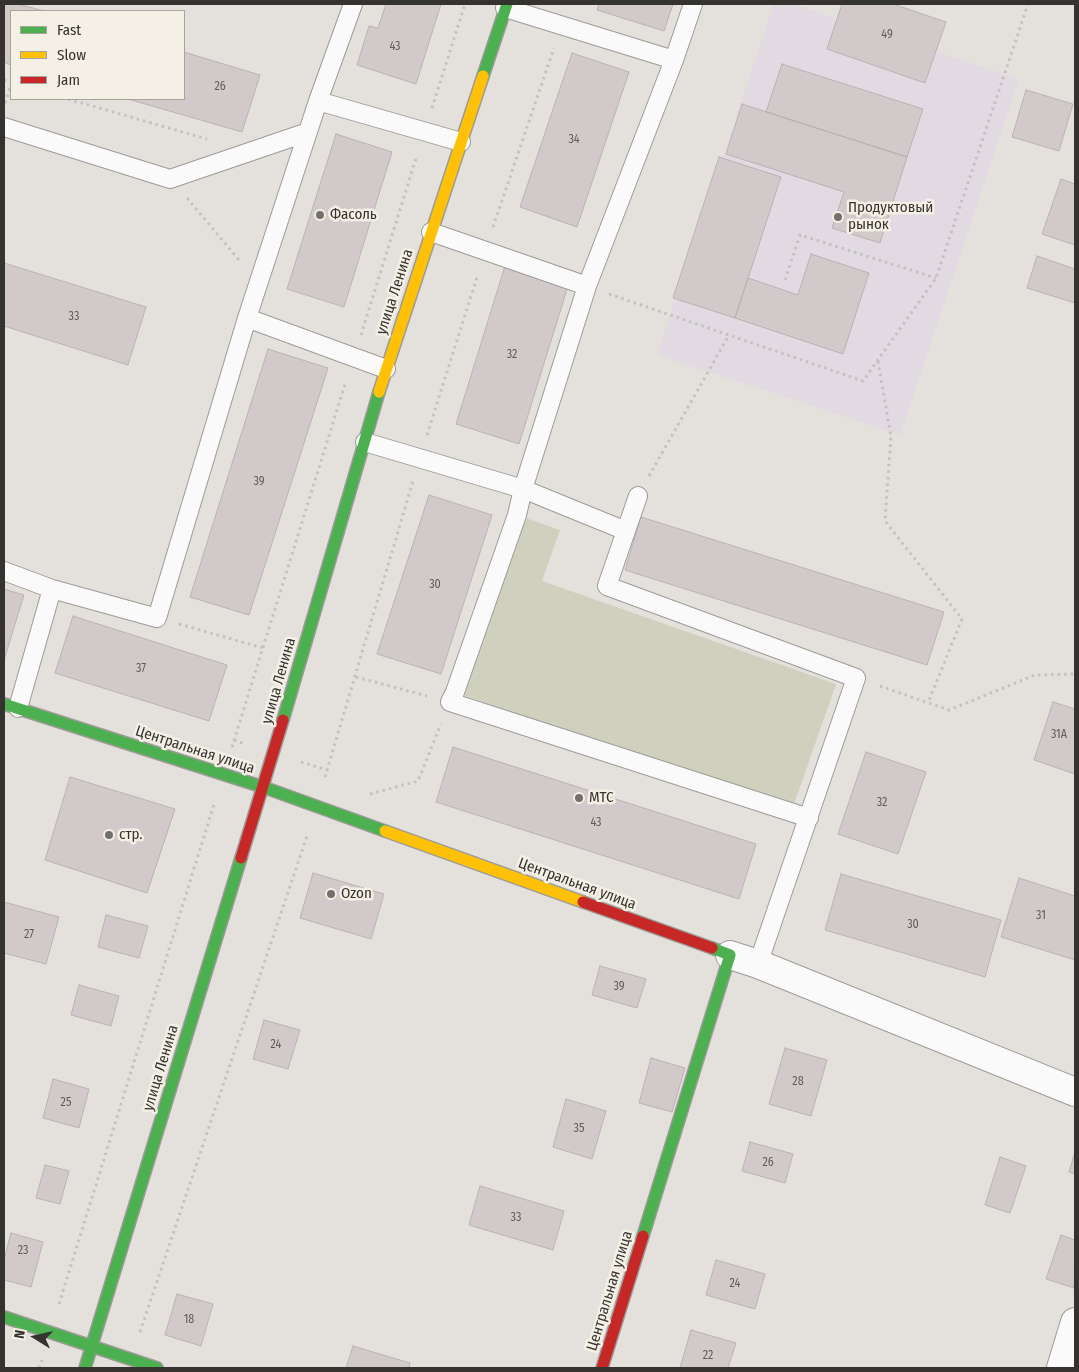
<!DOCTYPE html>
<meta charset="utf-8">
<style>
body{margin:0}
#map{position:relative;width:1079px;height:1372px;overflow:hidden;background:#e4e1dc;font-family:"Fira Sans Condensed",sans-serif}
canvas{display:block}
.frame{position:absolute;inset:0;border:5px solid #35332f;pointer-events:none}
.legend{position:absolute;left:10px;top:10px;width:175px;height:90px;box-sizing:border-box;background:#f5f0e5;border:1px solid #a8a49c;margin:0;padding:6px 9px;list-style:none;font-size:15px;color:#35332f}
.legend li{display:flex;align-items:center;gap:10px;height:25px}
.legend b{width:25px;border:1px solid #a8a49c}
.north{position:absolute;left:10px;top:1312px;width:50px;height:50px;-webkit-text-stroke:4px #f5f0e5;paint-order:stroke;rotate:280deg;font-size:14px;font-weight:700;line-height:20px;text-align:center;color:#35332f}
.north::after{content:'';display:block;margin:auto;width:18px;height:22px;background:#35332f;clip-path:polygon(50% 0,100% 100%,50% 72%,0 100%)}
</style>
<div id="map">
<canvas width="1079" height="1372"></canvas>
<div class="frame"></div>
<ul class="legend">
<li><b style="height:6px;background:#4caf50"></b>Fast</li>
<li><b style="height:6px;background:#ffc107"></b>Slow</li>
<li><b style="height:6px;background:#c62828"></b>Jam</li>
</ul>
<div class="north">N</div>
</div>
<script>
const c = document.querySelector('canvas').getContext('2d');
c.lineJoin = 'round';
function paint(path, color) {
  c.fillStyle = color;
  c.fill(path, 'evenodd');
}
function shape(rows) {
  const path = new Path2D();
  for (const r of rows) {
    path.moveTo(r[0], r[1]);
    for (let i = 2; i < r.length; i += 2) path.lineTo(r[i], r[i + 1]);
  }
  return path;
}
function trace(path, color, width, dash) {
  c.strokeStyle = color;
  c.lineWidth = width;
  c.lineCap = dash ? 'butt' : 'round';
  c.setLineDash(dash || []);
  c.stroke(path);
}
function drawText(font, color, halo, rows, align = 'center') {
  c.font = font + ' "Fira Sans Condensed",sans-serif';
  c.lineWidth = 5;
  c.setLineDash([]);
  c.textBaseline = 'middle';
  c.strokeStyle = halo;
  c.fillStyle = color;
  for (const [text, x, y, turn = 0] of rows) {
    c.save();
    c.translate(x, y);
    c.rotate((+turn || 0) * Math.PI / 180);
    c.textAlign = isNaN(turn) ? turn : align;
    if (halo) c.strokeText(text, 0, 0);
    c.fillText(text, 0, 0);
    c.restore();
  }
}
paint(shape([
 [774,4,793,4,1019,79,900,435,657,355]
]), '#e1dae3');
paint(shape([
 [517,515,560,530,542,581,836,684,792,810,455,692]
]), '#d0d0bf');
const building = shape([
 [4,4,18,4,44,11,11,11,11,65,4,62,4,4],
 [386,4,441,4,416,84,357,65,369,26,378,28,386,4],
 [599,4,673,4,664,31,597,10,599,4],
 [842,4,893,4,946,22,925,83,827,49,842,4],
 [184,52,260,75,242,132,128,99,184,99,184,52],
 [572,53,629,72,577,227,520,207,572,53],
 [782,64,923,109,907,157,766,112,782,64],
 [1026,90,1073,104,1059,151,1012,137,1026,90],
 [742,104,907,157,880,243,832,228,844,192,726,154,742,104],
 [336,134,392,152,344,307,287,289,336,134],
 [719,157,781,177,735,318,673,298,719,157],
 [1061,179,1075,184,1075,245,1042,234,1061,179],
 [811,254,869,273,843,354,735,318,748,278,798,295,811,254],
 [1037,256,1075,269,1075,303,1027,288,1037,256],
 [4,263,146,307,128,365,4,326,4,263],
 [505,266,568,286,519,444,456,424,505,266],
 [268,349,328,368,249,615,190,597,268,349],
 [429,495,492,515,441,674,377,654,429,495],
 [641,517,944,612,927,665,625,570,641,517],
 [4,589,24,595,4,660,4,589],
 [73,616,227,665,209,721,55,673,73,616],
 [1053,702,1075,709,1075,774,1034,760,1053,702],
 [453,747,756,844,739,899,436,802,453,747],
 [866,752,926,772,898,854,838,834,866,752],
 [70,777,175,809,147,893,45,860,70,777],
 [313,873,384,894,371,939,300,918,313,873],
 [841,874,1001,920,985,977,825,930,841,874],
 [1019,878,1075,896,1075,960,1001,937,1019,878],
 [4,902,59,917,46,964,4,953,4,902],
 [106,915,148,926,139,958,98,947,106,915],
 [600,966,646,979,637,1008,592,995,600,966],
 [79,985,119,996,111,1026,71,1015,79,985],
 [264,1020,300,1030,288,1069,253,1059,264,1020],
 [785,1048,827,1060,811,1116,769,1104,785,1048],
 [651,1058,685,1068,672,1112,639,1103,651,1058],
 [53,1079,89,1089,79,1128,43,1118,53,1079],
 [566,1099,606,1111,592,1159,553,1147,566,1099],
 [750,1142,793,1154,785,1183,742,1171,750,1142],
 [1075,1152,1075,1174,1069,1172,1075,1152],
 [1000,1157,1026,1166,1010,1213,985,1205,1000,1157],
 [45,1165,69,1171,60,1204,36,1198,45,1165],
 [480,1186,564,1211,553,1250,469,1225,480,1186],
 [11,1233,43,1242,31,1287,4,1280,4,1260,11,1233],
 [1061,1235,1075,1240,1074,1288,1046,1279,1061,1235],
 [716,1260,765,1274,755,1309,706,1295,716,1260],
 [177,1294,213,1304,201,1346,165,1335,177,1294],
 [691,1330,736,1343,728,1368,680,1368,691,1330],
 [353,1346,410,1363,409,1368,346,1368,353,1346]
]);
paint(building, '#d2caca');
trace(building, '#b7b3b2', 1);
const lane = shape([
 [693,4,674,60,587,286,523,489,517,515,455,692,450,702,809,818],
 [505,8,674,60],
 [318,101,461,142],
 [4,127,170,179,308,132],
 [431,232,587,286],
 [247,318,386,369],
 [365,442,523,489,626,531],
 [638,496,607,586,856,678,758,964],
 [4,571,52,589],
 [18,708,52,589,157,618,247,318,318,101,353,4]
]);
const street = shape([
 [730,955,758,964,1075,1092],
 [1061,1368,1075,1322]
]);
const fast = shape([
 [483,76,507,4],
 [4,704,263,787,385,831],
 [283,720,379,392],
 [643,1236,730,955,712,948],
 [4,1317,157,1368],
 [85,1368,241,858]
]);
const slow = shape([
 [379,392,483,76],
 [385,831,583,902]
]);
const jam = shape([
 [241,858,283,720],
 [583,902,712,948],
 [602,1368,643,1236]
]);
trace(lane, '#9d9b97', 20);
trace(street, '#9d9b97', 30);
trace(fast, '#9d9b97', 14);
trace(slow, '#9d9b97', 14);
trace(jam, '#9d9b97', 14);
trace(shape([
 [4,80,11,82],
 [68,99,207,139],
 [5,103,11,85],
 [432,108,465,4],
 [187,198,239,260],
 [493,227,554,48],
 [785,280,800,235,936,278],
 [609,294,863,381,936,278,1028,4],
 [361,335,417,155],
 [878,361,891,437,885,521,962,619,928,703],
 [427,435,478,274],
 [649,476,729,335],
 [179,624,263,648],
 [356,677,427,696],
 [880,686,949,710,1035,675,1075,674],
 [234,740,245,744],
 [232,747,346,381],
 [301,762,327,770],
 [325,777,413,481],
 [370,794,418,781,441,724],
 [59,1304,215,801],
 [140,1332,308,833],
 [39,1368,42,1360]
]), '#c3c2bf', 3, [2.5, 4]);
trace(lane, '#fbfafa', 18);
trace(street, '#fbfafa', 28);
trace(fast, '#4caf50', 11);
trace(slow, '#ffc107', 11);
trace(jam, '#c62828', 11);
for (const [x, y, r, color] of [
 [320,215,5,"#72706c"],
 [838,217,5,"#72706c"],
 [579,798,5,"#72706c"],
 [109,835,5,"#72706c"],
 [331,894,5,"#72706c"]
]) {
  const dot = new Path2D();
  dot.arc(x, y, r, 0, 2 * Math.PI);
  c.fillStyle = color;
  c.fill(dot);
  trace(dot, '#f5f0e5', 2);
}
drawText('12px', '#605c59', null, [
 ["49",887,35],
 ["43",395,47],
 ["26",220,87],
 ["34",574,140],
 ["33",74,317],
 ["32",512,355],
 ["39",259,482],
 ["30",435,585],
 ["37",141,669],
 ["31А",1059,735],
 ["32",882,803],
 ["43",596,823],
 ["31",1041,916],
 ["30",913,925],
 ["27",29,935],
 ["39",619,987],
 ["24",276,1045],
 ["28",798,1082],
 ["25",66,1103],
 ["35",579,1129],
 ["26",768,1163],
 ["33",516,1218],
 ["23",23,1251],
 ["24",735,1284],
 ["18",189,1320],
 ["22",708,1356]
]);
drawText('15px', '#35332f', '#f5f0e5', [
 ["Продуктовый",848,208],
 ["рынок",848,225],
 ["Фасоль",330,215],
 ["МТС",589,798],
 ["стр.",119,835],
 ["Ozon",341,894]
], 'left');
drawText('15px', '#35332f', '#f5f0e5', [
 ["улица Ленина",395,292,-72],
 ["улица Ленина",279,681,-74],
 ["Центральная улица",195,750,18],
 ["Центральная улица",577,884,20],
 ["улица Ленина",161,1068,-73],
 ["Центральная улица",610,1291,-73]
]);
</script>
